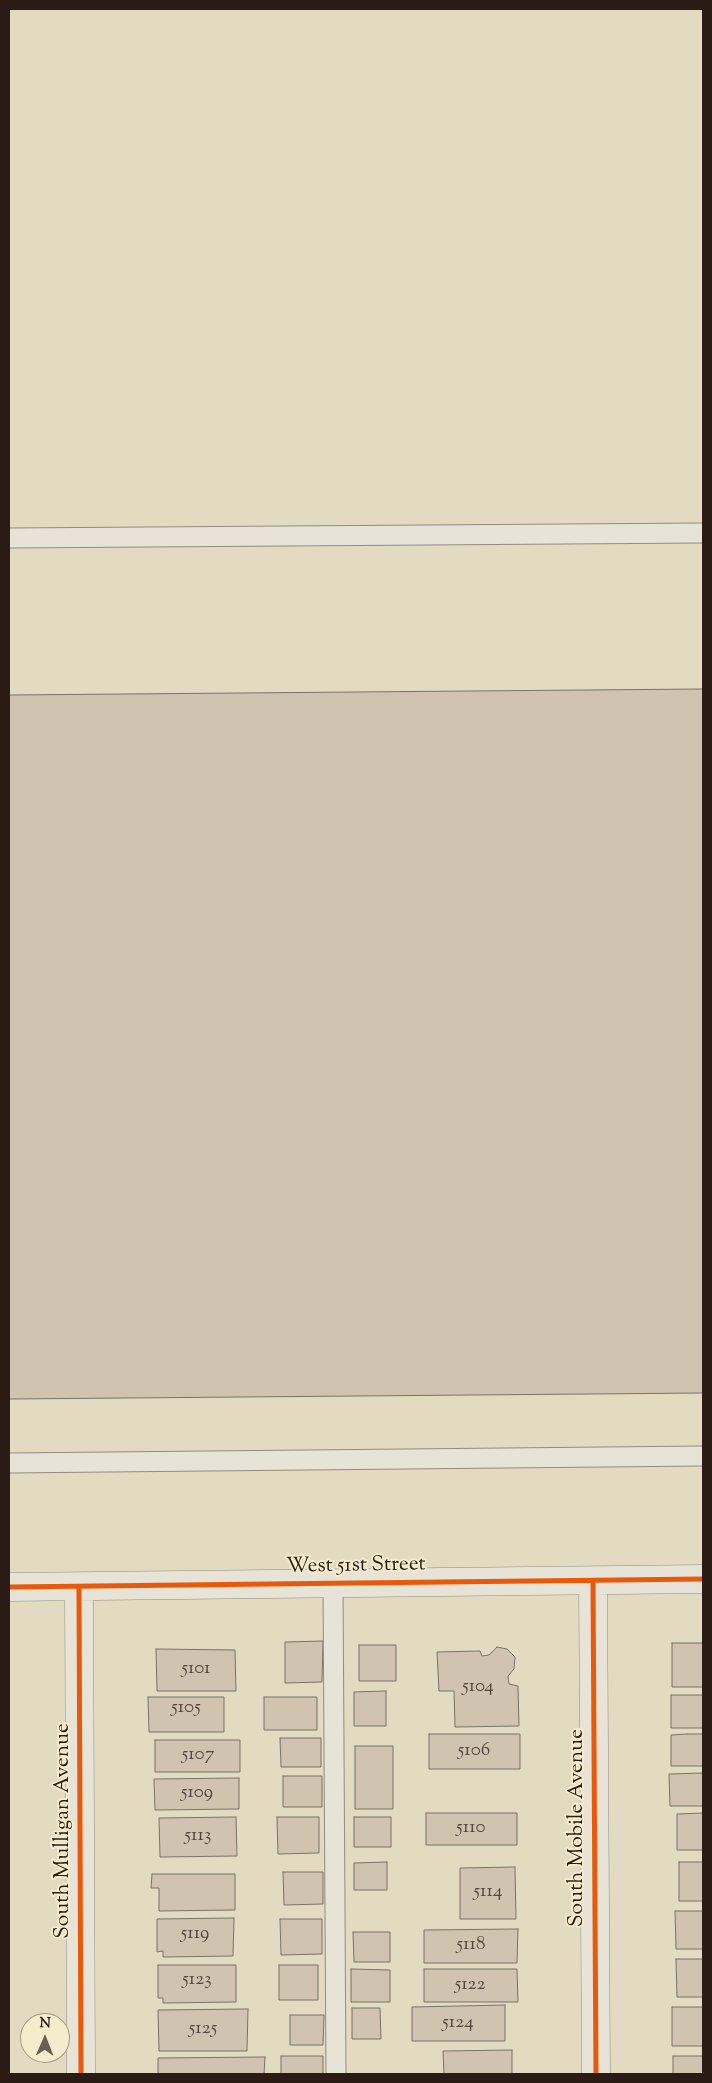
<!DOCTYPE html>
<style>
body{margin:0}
#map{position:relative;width:712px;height:2083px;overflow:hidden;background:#e2dac1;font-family:"Sorts Mill Goudy",serif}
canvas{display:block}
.frame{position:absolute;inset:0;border:10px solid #2a1b15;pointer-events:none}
.north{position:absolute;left:20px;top:2013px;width:50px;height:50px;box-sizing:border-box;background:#f5ecce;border:1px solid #a49884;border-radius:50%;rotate:1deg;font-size:14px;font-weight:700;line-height:20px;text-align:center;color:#2a1b15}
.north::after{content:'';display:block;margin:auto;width:18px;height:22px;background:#6a5e51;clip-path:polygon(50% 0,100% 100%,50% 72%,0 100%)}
</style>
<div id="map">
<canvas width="712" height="2083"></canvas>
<div class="frame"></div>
<div class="north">N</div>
</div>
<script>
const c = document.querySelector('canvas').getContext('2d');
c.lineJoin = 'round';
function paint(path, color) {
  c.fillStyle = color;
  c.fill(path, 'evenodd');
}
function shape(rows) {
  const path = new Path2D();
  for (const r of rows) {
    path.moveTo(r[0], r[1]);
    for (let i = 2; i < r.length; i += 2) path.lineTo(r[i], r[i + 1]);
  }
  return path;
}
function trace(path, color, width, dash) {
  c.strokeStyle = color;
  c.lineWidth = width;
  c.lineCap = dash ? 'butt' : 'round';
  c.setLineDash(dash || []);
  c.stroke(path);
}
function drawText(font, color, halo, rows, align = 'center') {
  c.font = font + ' "Sorts Mill Goudy",serif';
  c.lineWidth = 4;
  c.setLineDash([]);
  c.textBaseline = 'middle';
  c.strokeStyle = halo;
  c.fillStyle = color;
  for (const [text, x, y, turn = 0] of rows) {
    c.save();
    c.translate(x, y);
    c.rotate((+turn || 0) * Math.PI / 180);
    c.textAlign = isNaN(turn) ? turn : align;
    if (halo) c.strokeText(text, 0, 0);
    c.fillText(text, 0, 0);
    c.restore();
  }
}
const building = shape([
 [703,689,703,1393,9,1399,9,695,703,689],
 [323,1641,322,1682,285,1683,285,1642,323,1641],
 [672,1643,703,1643,703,1687,672,1687,672,1643],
 [359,1645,396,1645,396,1681,359,1681,359,1645],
 [497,1647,507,1649,515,1657,514,1669,508,1676,509,1684,518,1686,519,1726,455,1727,454,1691,439,1691,437,1652,480,1651,482,1656,489,1655,497,1647],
 [156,1649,235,1650,236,1691,157,1691,156,1649],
 [386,1691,386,1726,354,1726,354,1692,386,1691],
 [671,1695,703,1695,703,1728,671,1728,671,1695],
 [148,1697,224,1697,224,1732,149,1732,148,1697],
 [264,1697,317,1697,317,1730,264,1730,264,1697],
 [429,1734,520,1734,520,1769,429,1769,429,1734],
 [687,1734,703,1734,703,1766,671,1766,671,1735,687,1734],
 [280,1738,321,1738,321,1767,281,1767,280,1738],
 [155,1740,240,1740,240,1772,155,1772,155,1740],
 [355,1746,393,1746,393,1809,355,1809,355,1746],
 [703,1773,703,1806,670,1806,669,1774,703,1773],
 [283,1776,322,1776,322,1807,283,1807,283,1776],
 [239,1778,239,1809,155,1810,154,1779,239,1778],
 [426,1813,517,1813,517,1845,426,1845,426,1813],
 [703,1813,703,1850,677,1850,677,1814,703,1813],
 [236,1817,237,1856,160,1857,159,1818,236,1817],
 [277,1817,319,1817,319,1853,278,1854,277,1817],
 [354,1817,391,1817,391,1847,354,1847,354,1817],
 [387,1862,387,1890,354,1890,354,1863,387,1862],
 [679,1862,703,1862,703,1901,679,1901,679,1862],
 [515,1867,516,1919,460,1919,460,1868,515,1867],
 [283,1872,323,1872,323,1904,284,1905,283,1872],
 [152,1874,235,1874,235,1910,159,1911,159,1888,151,1888,152,1874],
 [675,1911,703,1911,703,1949,676,1949,675,1911],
 [234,1918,233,1956,163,1957,163,1951,157,1952,157,1919,234,1918],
 [280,1919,322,1919,322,1954,281,1955,280,1919],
 [518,1929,517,1963,424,1963,424,1930,518,1929],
 [353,1932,390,1932,390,1962,354,1962,353,1932],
 [676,1959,703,1959,703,1997,677,1997,676,1959],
 [158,1965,236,1965,236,2002,163,2003,163,1998,158,1998,158,1965],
 [279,1965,318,1965,318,2000,279,2000,279,1965],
 [351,1969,390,1970,390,2002,351,2002,351,1969],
 [424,1969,517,1969,518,2002,424,2002,424,1969],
 [505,2005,505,2041,412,2041,412,2007,505,2005],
 [672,2007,703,2007,703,2046,672,2046,672,2007],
 [352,2008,380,2008,381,2039,352,2039,352,2008],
 [248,2009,247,2051,159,2051,158,2010,248,2009],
 [290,2015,324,2015,323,2045,290,2045,290,2015],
 [512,2050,512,2074,444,2074,443,2051,512,2050],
 [281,2056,323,2056,323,2074,281,2074,281,2056],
 [673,2056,703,2056,703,2074,673,2074,673,2056],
 [265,2057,264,2074,158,2074,158,2058,265,2057]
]);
paint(building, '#d0c3b0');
trace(building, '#797366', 1);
const lane = shape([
 [9,538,703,533],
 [9,1463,703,1456],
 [333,1584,336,2074]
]);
const street = shape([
 [593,1581,596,2074],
 [9,1587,703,1579],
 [79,1587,81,2074]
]);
trace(lane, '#938c7d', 21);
trace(street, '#938c7d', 29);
trace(lane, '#e7e3d7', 19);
trace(street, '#e7e3d7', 28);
trace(shape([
 [593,1581,596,2074],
 [9,1587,703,1579],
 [79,1587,81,2074]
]), '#e8590c', 5);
drawText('19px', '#54463c', null, [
 ["5101",196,1670],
 ["5104",478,1688],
 ["5105",186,1709],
 ["5106",474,1752],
 ["5107",198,1756],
 ["5109",197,1794],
 ["5110",471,1829],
 ["5113",198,1837],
 ["5114",488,1893],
 ["5119",195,1935],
 ["5118",471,1946],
 ["5123",197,1981],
 ["5122",470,1986],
 ["5124",458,2024],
 ["5125",203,2030]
]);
drawText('21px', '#2a1b15', '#f5ecce', [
 ["West 51st Street",356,1567,-1],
 ["South Mobile Avenue",578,1828,-90],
 ["South Mulligan Avenue",64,1831,-90]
]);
</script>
